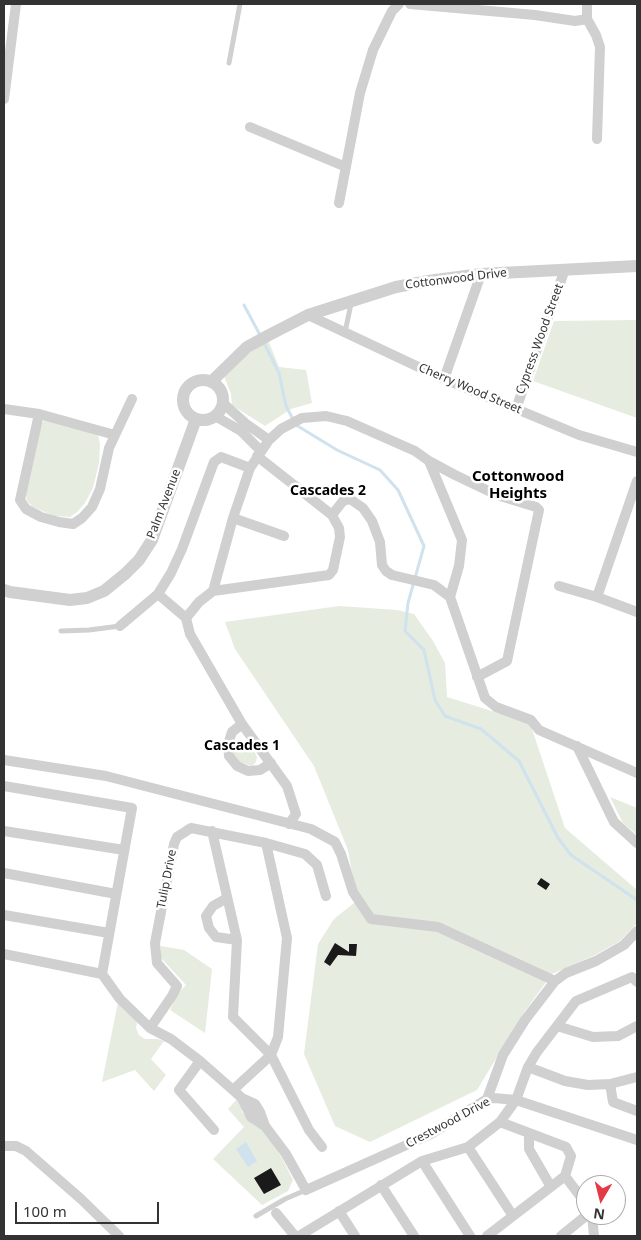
<!DOCTYPE html>
<style>
body{margin:0}
#map{position:relative;width:641px;height:1240px;overflow:hidden;background:#fff;font-family:"Noto Sans",sans-serif}
canvas{display:block}
.frame{position:absolute;inset:0;border:5px solid #333;pointer-events:none}
.north{position:absolute;left:576px;top:1175px;width:50px;height:50px;box-sizing:border-box;background:#fff;border:1px solid #adadad;border-radius:50%;rotate:188deg;font-size:14px;font-weight:700;line-height:20px;text-align:center;color:#333}
.north::after{content:'';display:block;margin:auto;width:18px;height:22px;background:#e63946;clip-path:polygon(50% 0,100% 100%,50% 72%,0 100%)}
.scale{position:absolute;left:15px;top:1202px;width:144px;height:22px;box-sizing:border-box;border:2px solid #333;border-top:0;padding-left:6px;font-size:15px;line-height:18px;white-space:nowrap;color:#333;-webkit-text-stroke:4px #fff;paint-order:stroke}
</style>
<div id="map">
<canvas width="641" height="1240"></canvas>
<div class="frame"></div>
<div class="north">N</div>
<div class="scale">100 m</div>
</div>
<script>
const c = document.querySelector('canvas').getContext('2d');
c.lineJoin = 'round';
function paint(path, color) {
  c.fillStyle = color;
  c.fill(path, 'evenodd');
}
function shape(rows) {
  const path = new Path2D();
  for (const r of rows) {
    if (r.length === 3) {
      path.moveTo(r[0] + r[2], r[1]);
      path.arc(r[0], r[1], r[2], 0, 2 * Math.PI);
      continue;
    }
    path.moveTo(r[0], r[1]);
    for (let i = 2; i < r.length; i += 2) path.lineTo(r[i], r[i + 1]);
  }
  return path;
}
function trace(path, color, width, dash) {
  c.strokeStyle = color;
  c.lineWidth = width;
  c.lineCap = dash ? 'butt' : 'round';
  c.setLineDash(dash || []);
  c.stroke(path);
}
function drawText(font, color, halo, rows, align = 'center') {
  c.font = font + ' "Noto Sans",sans-serif';
  c.lineWidth = 5;
  c.setLineDash([]);
  c.textBaseline = 'middle';
  c.strokeStyle = halo;
  c.fillStyle = color;
  for (const [text, x, y, turn = 0] of rows) {
    c.save();
    c.translate(x, y);
    c.rotate((+turn || 0) * Math.PI / 180);
    c.textAlign = isNaN(turn) ? turn : align;
    if (halo) c.strokeText(text, 0, 0);
    c.fillText(text, 0, 0);
    c.restore();
  }
}
paint(shape([
 [637,320,637,418,533,381,554,321],
 [268,340,279,367,306,370,312,403,291,409,265,426,232,405,231,394,224,376,237,361],
 [46,419,98,435,100,444,99,463,93,488,85,503,77,512,70,517,54,516,33,507,27,501,26,495,41,424],
 [339,606,397,610,414,614,433,641,445,663,447,697,530,723,565,828,637,890,637,923,620,941,595,955,552,974,525,1011,477,1090,370,1142,335,1126,304,1054,318,944,334,919,354,903,362,900,355,890,348,850,314,766,235,649,225,622],
 [237,741,246,742,254,751,257,757,256,762,252,766,239,762,234,757,234,747],
 [610,797,637,808,637,835,623,823],
 [161,946,184,950,212,969,205,1033,170,1010,179,992,186,985,161,958],
 [119,997,137,1023,136,1028,139,1035,145,1039,157,1039,164,1041,151,1059,166,1075,154,1091,135,1070,102,1082],
 [237,1099,241,1103,242,1112,250,1122,259,1125,267,1135,282,1158,293,1180,288,1191,262,1205,213,1159,244,1127,228,1109]
]), '#e6ecdf');
paint(shape([
 [246,1142,257,1161,248,1167,236,1149]
]), '#cfe2ee');
trace(shape([
 [244,305,260,335],
 [263,341,279,373,286,406,296,425,337,450,380,470,398,490,424,546,408,603,405,631,424,650,435,700,445,716,481,729,519,761,558,838,571,855,637,900]
]), '#cfe2ee', 3);
paint(shape([
 [541,878,550,884,546,890,537,884],
 [335,943,349,952,349,944,357,944,356,956,338,955,330,966,324,962],
 [271,1168,281,1185,264,1194,254,1178]
]), '#1a1a1a');
trace(shape([
 [229,63,240,4],
 [345,332,351,304],
 [61,631,89,630,120,626],
 [256,1216,285,1199,306,1190]
]), '#d0d0d0', 5);
trace(shape([
 [410,4,535,15,575,21,587,19,587,4],
 [587,19,596,35,600,47,597,139],
 [4,99,16,4],
 [250,127,346,167],
 [339,203,360,93,373,50,392,11,399,4],
 [308,315,444,379,579,435,637,452],
 [444,379,481,274],
 [223,403,245,423,269,440],
 [4,409,39,414,115,435],
 [516,409,565,269],
 [39,414,20,500,26,509,41,517,59,522,73,524,82,518,92,507,100,489,109,448,132,399],
 [215,416,241,431,261,451],
 [429,461,455,475,497,495,536,507,539,510,507,661,477,677],
 [332,515,343,501,350,499,363,508,372,521,380,542,382,565,386,571,392,575,434,585,450,597],
 [233,518,284,536],
 [559,586,597,597,637,612],
 [213,591,329,575,333,570,340,537,339,528,332,515,257,456],
 [158,594,186,618,190,634,242,724,287,786,296,814,289,824],
 [597,597,637,481],
 [186,618,199,602,213,591,233,518,250,468,269,440,281,429,302,418,326,416,347,421,415,451,429,461,462,540,459,566,450,597,485,698,496,707,531,720,539,730,637,773],
 [120,626,158,594,171,573,182,549,214,462,221,457,250,468],
 [242,724,232,732,228,744,229,756,237,766,248,771,260,770,271,763],
 [577,746,614,822,637,843],
 [4,760,106,776,311,829,335,842,341,854,353,892,371,919,438,927,555,981],
 [4,786,132,808,102,974],
 [4,831,124,850],
 [212,831,237,940,233,1017,271,1055,309,1130,322,1147],
 [4,873,116,894],
 [227,898,213,906,206,916,209,928,216,937,237,940],
 [4,915,109,933],
 [4,954,102,974],
 [102,974,120,999,150,1028,171,1039,200,1061,242,1098,255,1104,260,1112,265,1126],
 [557,1026,593,1037,618,1036,637,1026],
 [150,1028,172,996,177,986,157,963,155,943,174,844,177,837,191,828,266,843,305,854,317,865,326,896],
 [200,1061,179,1090,214,1130],
 [528,1067,565,1081,588,1085,610,1084,637,1077],
 [610,1084,613,1102,637,1111],
 [233,1090,271,1055,278,1037,287,938,266,843],
 [242,1098,251,1117,265,1126,286,1154,306,1190,431,1134,487,1099,494,1098,516,1100,637,1140],
 [487,1099,503,1055,525,1020,555,981,566,973,596,961,624,945,637,931],
 [529,1133,529,1149,551,1187],
 [4,1146,16,1146,26,1151,81,1199,119,1236],
 [468,1147,513,1216],
 [422,1161,470,1236],
 [565,1176,586,1204],
 [381,1185,414,1236],
 [339,1211,355,1236],
 [276,1213,295,1236],
 [592,1215,594,1236],
 [299,1236,422,1161,468,1147,500,1122,516,1100,528,1067,537,1052,576,1001,632,977,637,982],
 [487,1236,565,1176,571,1156,566,1147,500,1122],
 [561,1236,587,1215]
]), '#d0d0d0', 10);
trace(shape([
 [203,400,20],
 [211,382,247,347,269,335,308,315,396,287,428,281,481,274,637,266],
 [4,590,10,592,70,600,87,598,104,591,125,574,139,560,152,540,196,419]
]), '#d0d0d0', 12);
drawText('12px', '#333', '#fff', [
 ["Cottonwood Drive",456,279,-7],
 ["Cypress Wood Street",540,339,-70],
 ["Cherry Wood Street",470,389,23],
 ["Palm Avenue",164,504,-69],
 ["Tulip Drive",167,879,-79],
 ["Crestwood Drive",448,1123,-28]
]);
drawText('bold 14px', '#000', '#fff', [
 ["Cascades 2",328,491],
 ["Cascades 1",242,746]
]);
drawText('bold 15px', '#000', '#fff', [
 ["Cottonwood",518,477],
 ["Heights",518,494]
]);
</script>
